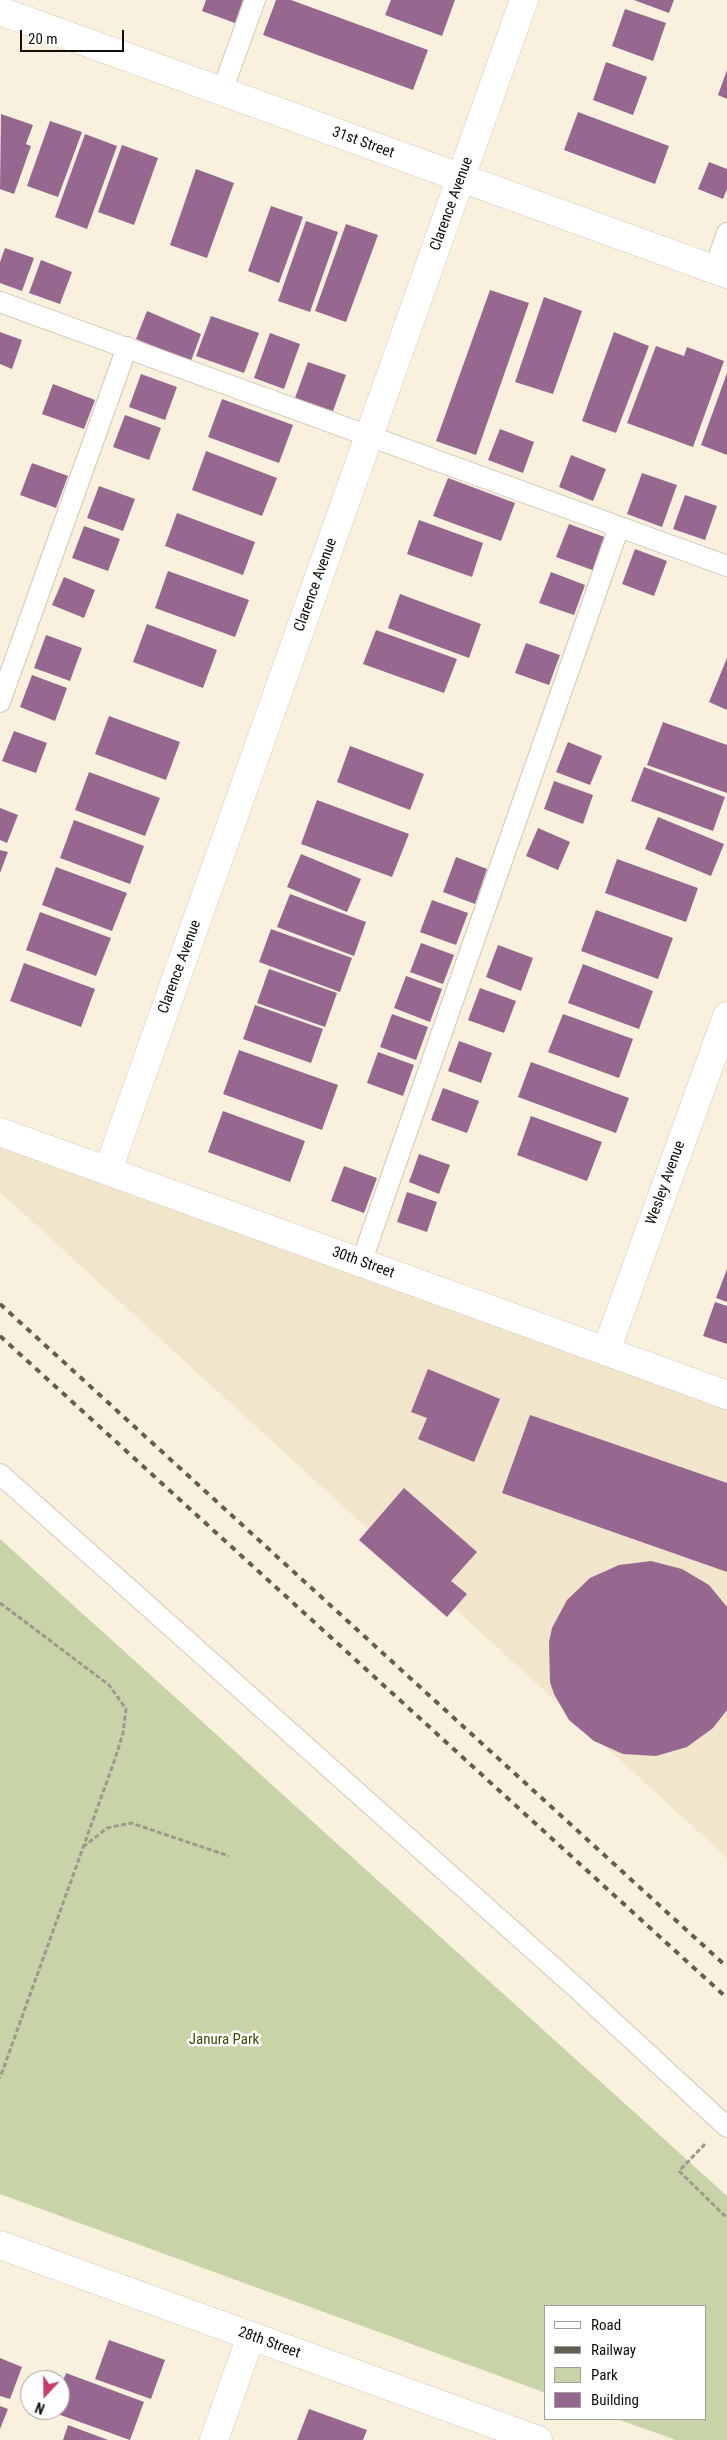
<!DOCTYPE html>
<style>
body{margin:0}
#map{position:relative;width:727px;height:2440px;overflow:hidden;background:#faf0de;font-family:"Roboto Condensed",sans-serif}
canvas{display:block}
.legend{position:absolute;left:544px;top:2305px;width:162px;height:115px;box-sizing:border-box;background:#fff;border:1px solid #a09f9c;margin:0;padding:6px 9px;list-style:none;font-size:15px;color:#110e08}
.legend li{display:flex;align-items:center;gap:10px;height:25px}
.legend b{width:25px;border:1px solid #a09f9c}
.north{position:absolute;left:20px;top:2370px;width:50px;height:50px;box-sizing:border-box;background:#fff;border:1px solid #a09f9c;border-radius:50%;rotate:201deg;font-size:14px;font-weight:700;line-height:20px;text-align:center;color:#110e08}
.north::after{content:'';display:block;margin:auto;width:18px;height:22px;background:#c83c6e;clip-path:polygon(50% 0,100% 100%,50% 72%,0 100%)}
.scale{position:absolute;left:20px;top:30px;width:104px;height:22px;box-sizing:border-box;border:2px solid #110e08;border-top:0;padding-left:6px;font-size:15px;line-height:18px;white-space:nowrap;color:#110e08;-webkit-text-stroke:4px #fff;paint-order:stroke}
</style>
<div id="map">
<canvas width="727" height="2440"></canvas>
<ul class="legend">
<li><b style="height:6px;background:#fff"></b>Road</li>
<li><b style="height:6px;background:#635e53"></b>Railway</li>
<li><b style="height:14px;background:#c8d3a7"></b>Park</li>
<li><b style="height:14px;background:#96688f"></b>Building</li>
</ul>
<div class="north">N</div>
<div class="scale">20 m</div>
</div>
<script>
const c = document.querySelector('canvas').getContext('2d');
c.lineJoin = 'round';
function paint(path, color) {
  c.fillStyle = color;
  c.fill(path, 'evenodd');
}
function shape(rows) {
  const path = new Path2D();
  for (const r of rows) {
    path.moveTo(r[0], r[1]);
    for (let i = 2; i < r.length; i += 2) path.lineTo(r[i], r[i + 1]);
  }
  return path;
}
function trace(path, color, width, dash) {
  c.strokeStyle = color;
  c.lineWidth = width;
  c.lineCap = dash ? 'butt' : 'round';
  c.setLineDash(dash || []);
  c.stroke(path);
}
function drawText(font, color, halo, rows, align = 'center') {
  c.font = font + ' "Roboto Condensed",sans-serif';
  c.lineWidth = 5;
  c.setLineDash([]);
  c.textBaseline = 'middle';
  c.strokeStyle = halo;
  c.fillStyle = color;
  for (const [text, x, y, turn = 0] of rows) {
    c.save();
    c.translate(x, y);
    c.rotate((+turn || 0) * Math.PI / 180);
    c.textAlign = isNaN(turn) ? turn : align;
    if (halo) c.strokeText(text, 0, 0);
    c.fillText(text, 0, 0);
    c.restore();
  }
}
paint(shape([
 [0,1145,727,1406,727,1858,0,1192]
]), '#f1e5cc');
paint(shape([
 [0,1539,727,2196,727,2440,676,2440,617,2419,706,2419,706,2306,546,2306,546,2393,0,2194]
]), '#c8d3a7');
paint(shape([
 [206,0,243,0,235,23,202,11],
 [276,0,291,0,428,50,413,90,263,35],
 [391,0,455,0,442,36,385,15],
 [634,0,674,0,669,13],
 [625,9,666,23,653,61,612,46],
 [606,62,647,77,633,115,593,100],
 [727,70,727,99,718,95],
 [578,112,669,146,655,184,564,150],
 [1,114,33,125,26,144,31,146,14,194,0,189],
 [50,121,82,132,58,197,27,186],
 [85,134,117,146,87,229,55,217],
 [122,145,158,158,134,225,98,212],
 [709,162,727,169,727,189,723,199,698,189],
 [196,169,234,183,207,258,170,245],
 [271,206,303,217,279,283,248,271],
 [306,221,338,232,310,312,278,301],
 [346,224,378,235,346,322,315,311],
 [5,248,34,258,22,291,0,283,0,262],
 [41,260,72,272,60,304,29,293],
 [490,290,529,303,476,455,436,441],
 [544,297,582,311,553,394,515,382],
 [147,311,201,334,191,361,136,339],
 [211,316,259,333,244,373,196,356],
 [0,332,22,340,12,369,0,364],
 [614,332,649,346,616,433,582,421],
 [270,333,300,344,284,389,254,378],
 [656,346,684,356,687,347,724,361,693,447,627,423],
 [308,362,346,375,333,411,295,398],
 [727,373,727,455,701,445],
 [141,374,177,387,165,420,129,407],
 [53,384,95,400,84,429,42,414],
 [222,399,293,425,279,463,208,437],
 [125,415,161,428,149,460,113,447],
 [500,429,534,442,523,473,488,460],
 [206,451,277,478,262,516,192,490],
 [571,455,606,469,593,501,559,487],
 [32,463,68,476,56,508,20,495],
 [642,473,677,485,662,527,627,514],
 [448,478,515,503,501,541,433,516],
 [99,486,135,499,123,531,87,518],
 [685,495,717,506,705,540,673,529],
 [177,513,255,542,243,575,165,546],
 [419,520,483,543,472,577,407,554],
 [569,524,610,539,598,572,556,557],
 [84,526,120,539,108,571,72,558],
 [635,549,667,561,654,596,622,584],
 [168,571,249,600,235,637,155,608],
 [551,572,585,585,574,615,539,603],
 [64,577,95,590,84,618,52,605],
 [400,594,481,624,469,658,388,628],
 [147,624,217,650,203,688,133,662],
 [376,630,457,659,444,693,363,664],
 [46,635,82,648,70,681,34,668],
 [526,643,560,655,549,685,515,673],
 [727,658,727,710,709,702],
 [32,675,67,688,55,721,20,707],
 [109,716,180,742,166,780,95,754],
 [663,722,727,745,727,793,647,765],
 [14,731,47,743,36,773,2,761],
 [568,742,602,756,590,785,556,772],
 [350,746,424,774,410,810,337,782],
 [644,767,725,797,713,831,631,801],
 [89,772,160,798,145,836,75,810],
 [554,781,593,795,583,824,544,809],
 [317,800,409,834,392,877,301,844],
 [0,808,18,815,7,843,0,840],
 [658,817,724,844,711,876,645,849],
 [74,820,144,846,130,884,60,858],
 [538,828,570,842,558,870,526,856],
 [0,850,8,852,0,873],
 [301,854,361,879,347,912,287,887],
 [456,857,487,869,475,904,443,892],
 [617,859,698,888,686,922,605,893],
 [56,867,127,893,112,931,42,905],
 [290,894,366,922,354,956,277,927],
 [432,900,468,913,456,945,420,932],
 [596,910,673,938,658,979,581,951],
 [40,912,111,938,96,976,26,950],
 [271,929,352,958,340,992,259,962],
 [421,943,454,955,443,984,410,972],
 [498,945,533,958,521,991,486,977],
 [24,963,95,989,81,1027,10,1001],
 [583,964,653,991,639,1029,568,1003],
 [269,969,337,993,325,1027,257,1003],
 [406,976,442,989,430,1022,394,1008],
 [480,988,516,1001,504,1033,468,1020],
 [255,1005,323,1029,311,1063,243,1039],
 [392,1014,428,1027,416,1060,380,1047],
 [563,1014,633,1039,619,1078,548,1052],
 [459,1041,492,1053,481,1083,448,1071],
 [239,1050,338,1085,322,1130,223,1094],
 [378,1052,414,1065,403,1096,367,1083],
 [531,1062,629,1098,616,1133,518,1097],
 [443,1088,479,1101,467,1133,431,1120],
 [223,1111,305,1141,290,1182,208,1152],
 [531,1116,602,1142,587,1181,517,1155],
 [419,1154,450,1165,439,1194,409,1182],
 [344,1166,377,1178,364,1213,331,1201],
 [407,1192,437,1202,427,1232,397,1222],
 [727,1269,727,1302,716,1298],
 [715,1302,727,1306,727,1344,703,1336],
 [428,1369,500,1399,474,1462,418,1439,427,1418,411,1412],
 [530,1415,727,1483,727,1572,502,1493],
 [404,1488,477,1552,451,1581,467,1594,447,1617,359,1540],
 [651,1561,682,1569,709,1585,727,1607,727,1710,713,1728,687,1747,656,1756,623,1754,594,1741,569,1720,554,1694,550,1682,549,1642,552,1628,567,1600,590,1578,619,1565],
 [109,2340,165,2360,151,2399,95,2379],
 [0,2358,22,2367,10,2399,0,2396],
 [66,2373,144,2402,130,2440,52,2412,53,2410,60,2410,60,2389],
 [0,2406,8,2409,0,2429],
 [309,2409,367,2430,363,2440,297,2440],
 [68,2425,108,2440,63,2440]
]), '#96688f');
const service = shape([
 [222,91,255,0],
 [714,270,727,233],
 [0,302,727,566],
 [0,702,127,347],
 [361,1263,619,527],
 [0,1474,572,1984,727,2127]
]);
const minor = shape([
 [0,11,727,274],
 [0,1132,727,1395],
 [108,1170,524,0],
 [606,1351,727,1016],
 [0,2245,538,2440],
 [214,2440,251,2336]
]);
trace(service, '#d1c8b7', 22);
trace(minor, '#d1c8b7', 29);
trace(shape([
 [0,1603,109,1685,126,1709,123,1733,115,1759,0,2078],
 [83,1847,107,1828,131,1823,229,1856],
 [705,2144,679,2171,727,2218]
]), '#9f988a', 3, [5, 2.5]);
trace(service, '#fff', 20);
trace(minor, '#fff', 28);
trace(shape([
 [0,1304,727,1967],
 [0,1336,727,1998]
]), '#635e53', 4, [6, 6]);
drawText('15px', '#110e08', '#fff', [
 ["31st Street",363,143,20],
 ["Clarence Avenue",452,204,-70],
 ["Clarence Avenue",316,585,-70],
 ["Clarence Avenue",180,967,-70],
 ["Wesley Avenue",666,1183,-70],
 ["30th Street",363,1263,20],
 ["28th Street",269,2343,20]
]);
drawText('15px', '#3f4a02', '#fff', [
 ["Janura Park",224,2040]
]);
</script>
